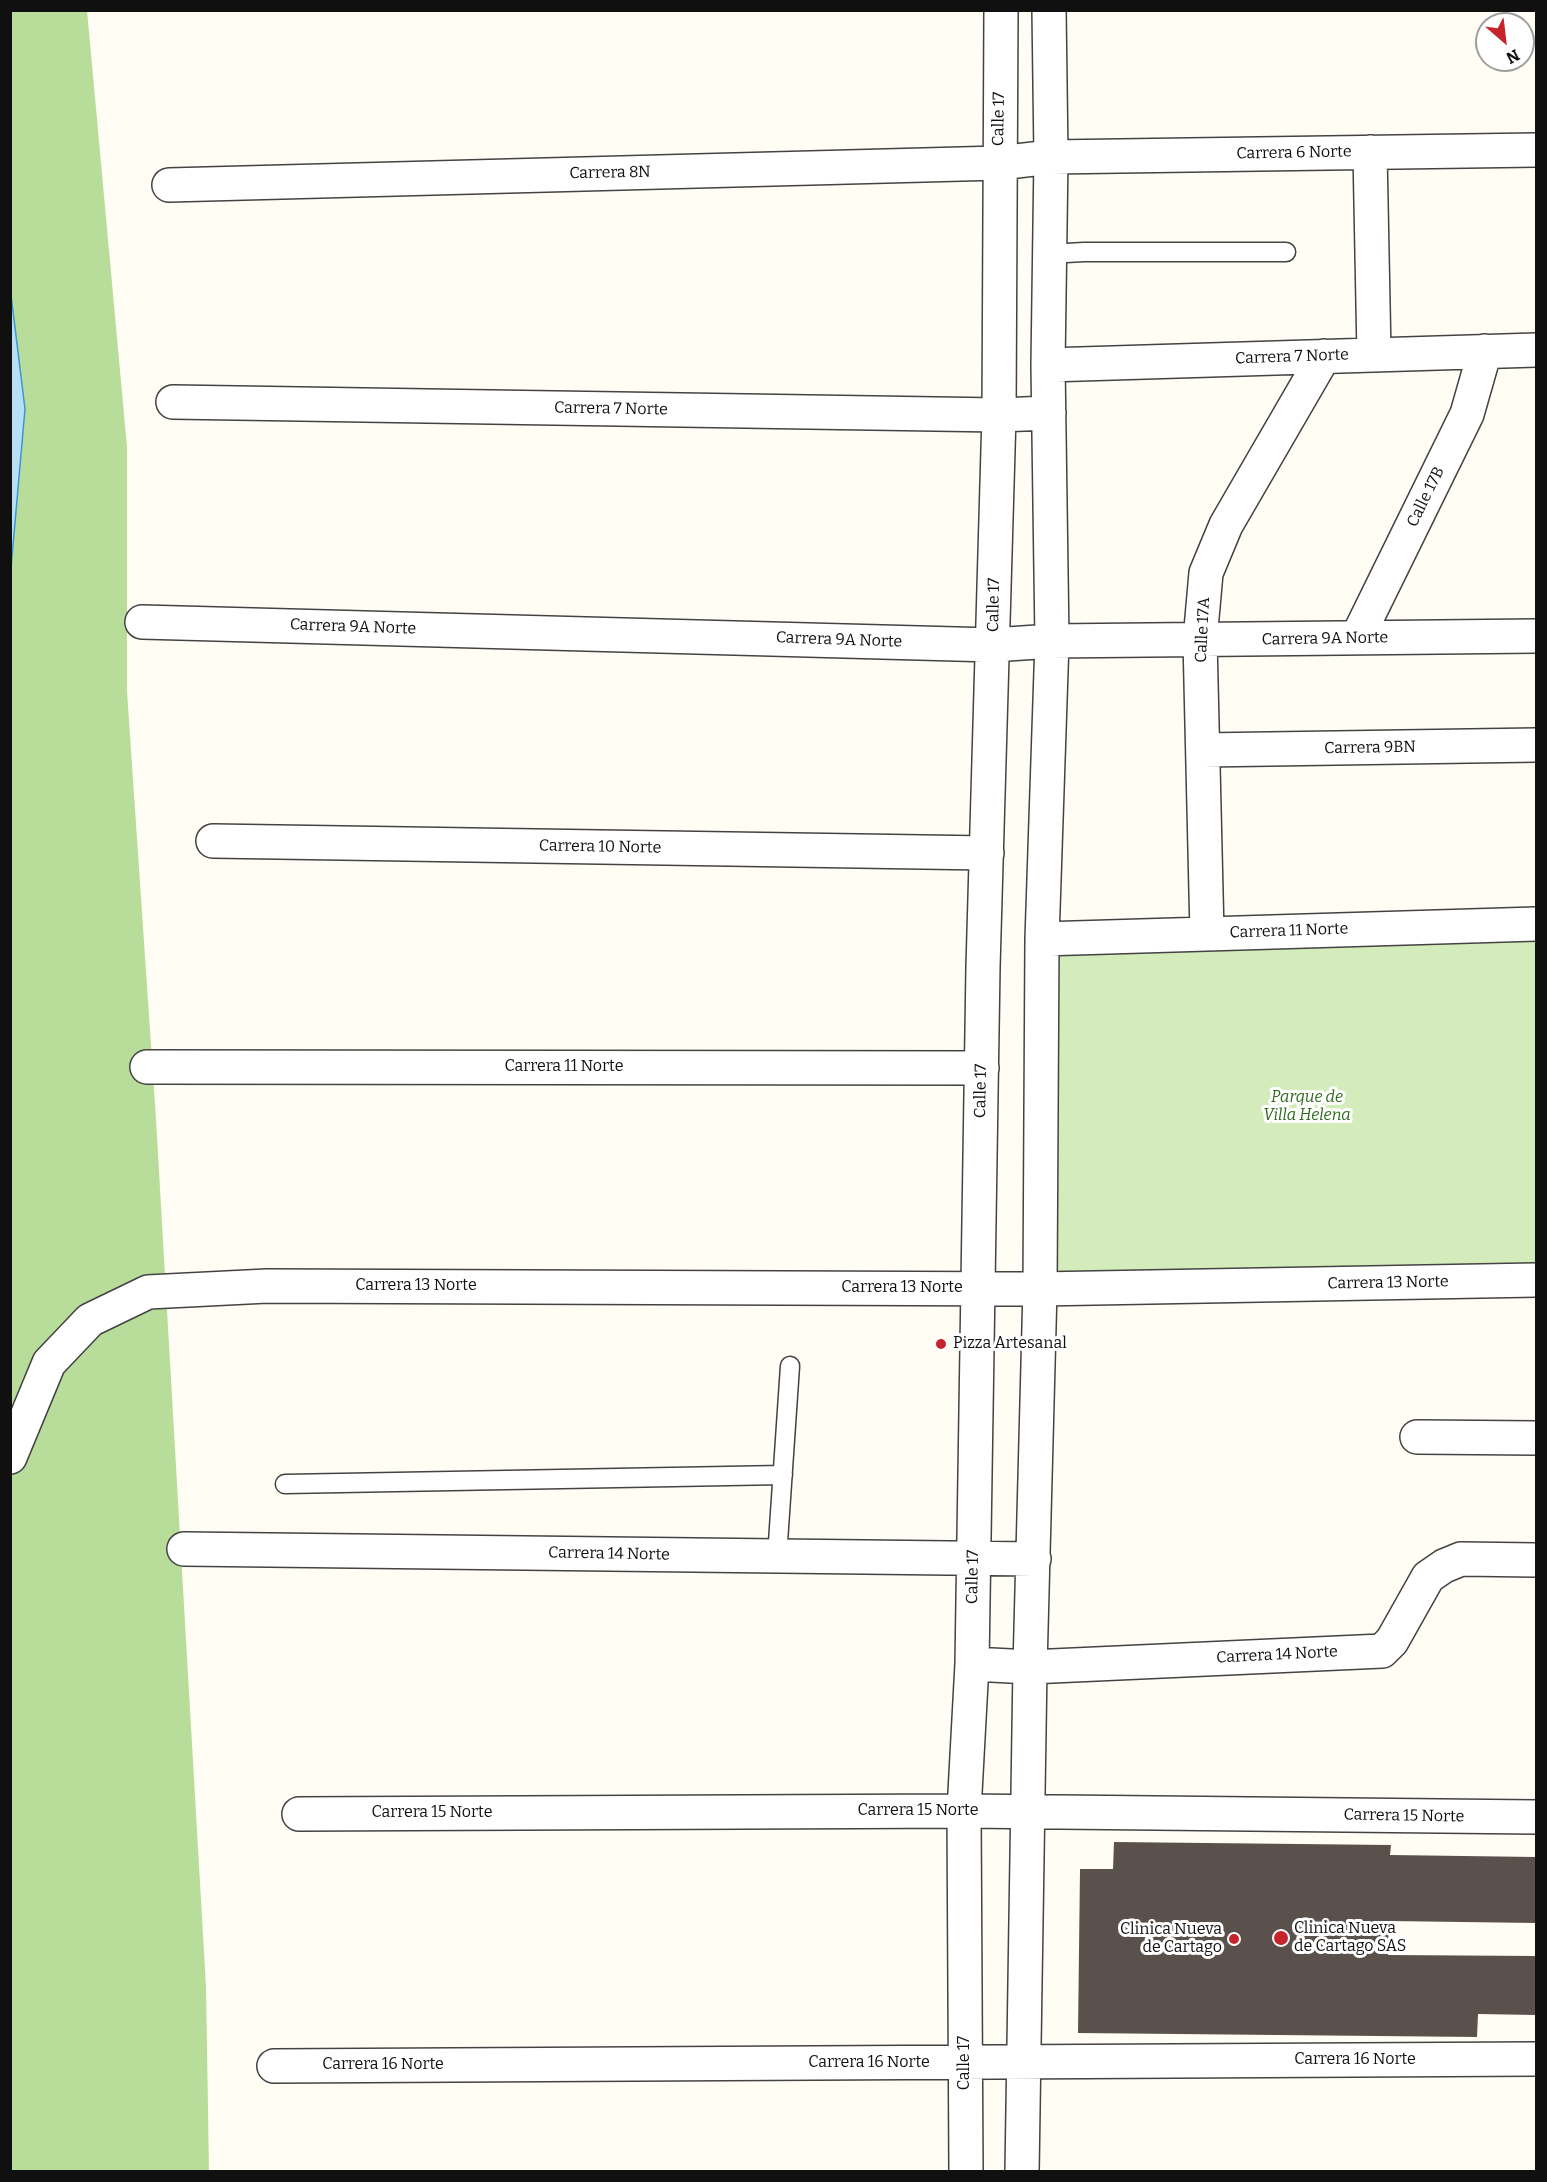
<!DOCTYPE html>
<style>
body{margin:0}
#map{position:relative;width:1547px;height:2182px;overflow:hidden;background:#fffdf4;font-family:Bitter,serif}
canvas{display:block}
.frame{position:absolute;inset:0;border:12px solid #101010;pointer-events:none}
.north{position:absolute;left:1475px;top:12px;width:60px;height:60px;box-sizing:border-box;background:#fff;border:2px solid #9f9f9f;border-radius:50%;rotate:152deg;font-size:16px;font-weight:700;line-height:24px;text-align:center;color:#101010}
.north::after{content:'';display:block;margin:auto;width:21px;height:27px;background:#c6232b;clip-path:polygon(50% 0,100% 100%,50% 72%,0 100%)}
</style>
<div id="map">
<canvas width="1547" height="2182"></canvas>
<div class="frame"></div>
<div class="north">N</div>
</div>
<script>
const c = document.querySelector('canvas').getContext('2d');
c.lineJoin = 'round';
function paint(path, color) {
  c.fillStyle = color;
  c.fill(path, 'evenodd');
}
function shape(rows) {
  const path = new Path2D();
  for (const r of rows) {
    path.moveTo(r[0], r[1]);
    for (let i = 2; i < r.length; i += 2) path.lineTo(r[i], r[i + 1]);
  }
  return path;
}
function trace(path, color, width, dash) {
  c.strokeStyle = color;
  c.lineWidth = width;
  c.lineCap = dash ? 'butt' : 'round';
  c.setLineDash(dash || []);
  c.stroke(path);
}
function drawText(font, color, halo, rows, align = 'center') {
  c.font = font + ' Bitter,serif';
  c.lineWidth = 6;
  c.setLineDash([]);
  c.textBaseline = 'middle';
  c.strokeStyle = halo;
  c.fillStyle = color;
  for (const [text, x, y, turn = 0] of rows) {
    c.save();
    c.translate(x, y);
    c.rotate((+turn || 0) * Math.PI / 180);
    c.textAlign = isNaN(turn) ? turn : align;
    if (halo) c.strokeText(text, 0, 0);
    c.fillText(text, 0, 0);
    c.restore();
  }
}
paint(shape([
 [1536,924,1536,1280,1040,1289,1042,939]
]), '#d4ecbb');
paint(shape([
 [87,10,127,447,127,691,156,1119,206,1987,209,2171,11,2172,10,568,25,409,10,305,10,11]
]), '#b8dd9a');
const water = shape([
 [11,295,25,409,11,568,11,295]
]);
paint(water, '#b7e0f8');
trace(water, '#3c96d1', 1.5);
paint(shape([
 [1114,1842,1391,1845,1390,1855,1536,1857,1536,1923,1389,1921,1388,1955,1536,1956,1536,2015,1478,2014,1477,2037,1078,2033,1080,1869,1113,1869]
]), '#5a514c');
const service = shape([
 [1048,254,1084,252,1286,252],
 [285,1484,783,1475],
 [777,1557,790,1366]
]);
const minor = shape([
 [1370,152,1374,355],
 [169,185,999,163,1051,157,1536,150],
 [1048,365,1536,350],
 [173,402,999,415,1049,413],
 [142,622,993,645,1052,641,1536,636],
 [1357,638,1467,414,1485,351],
 [1203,750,1536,745],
 [213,841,987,853],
 [1207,934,1200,640,1206,573,1226,525,1324,356],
 [1042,939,1536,924],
 [147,1067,982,1068],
 [1417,1437,1536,1438],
 [10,1457,49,1363,90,1320,148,1292,267,1286,1040,1289,1536,1280],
 [184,1549,1034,1559],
 [972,1664,1030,1667,1382,1651,1392,1641,1428,1577,1444,1566,1461,1559,1536,1560],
 [299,1814,964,1811,1536,1817],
 [274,2066,1536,2059],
 [966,2172,964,1811,972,1664,983,967,999,415,1001,10],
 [1022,2172,1030,1667,1040,1289,1042,939,1052,641,1048,365,1051,157,1049,10]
]);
trace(service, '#434343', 21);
trace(minor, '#434343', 36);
trace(service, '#fff', 18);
trace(minor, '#fff', 33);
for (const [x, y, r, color] of [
 [941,1344,6,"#c6232b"],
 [1281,1938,8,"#c6232b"],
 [1234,1939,6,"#c6232b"]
]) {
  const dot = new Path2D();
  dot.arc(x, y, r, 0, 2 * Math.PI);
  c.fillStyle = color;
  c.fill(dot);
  trace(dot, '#fff', 2);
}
drawText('16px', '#101010', '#fff', [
 ["Calle 17",999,119,-89],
 ["Carrera 6 Norte",1294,153,-1],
 ["Carrera 8N",610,173,-1],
 ["Carrera 7 Norte",1292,357,-2],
 ["Carrera 7 Norte",611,409,1],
 ["Calle 17B",1426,497,-64],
 ["Calle 17",994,605,-89],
 ["Carrera 9A Norte",353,627,2],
 ["Calle 17A",1203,630,-87],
 ["Carrera 9A Norte",1325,639,-1],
 ["Carrera 9A Norte",839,640,2],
 ["Carrera 9BN",1370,748,-1],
 ["Carrera 10 Norte",600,847,1],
 ["Carrera 11 Norte",1289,931,-2],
 ["Carrera 11 Norte",564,1067],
 ["Calle 17",981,1091,-89],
 ["Carrera 13 Norte",1388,1283,-1],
 ["Carrera 13 Norte",416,1286],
 ["Carrera 13 Norte",902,1288],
 ["Carrera 14 Norte",609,1554,1],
 ["Calle 17",973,1577,-89],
 ["Carrera 14 Norte",1277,1655,-3],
 ["Carrera 15 Norte",918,1811],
 ["Carrera 15 Norte",432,1813],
 ["Carrera 15 Norte",1404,1816,1],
 ["Carrera 16 Norte",1355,2060],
 ["Carrera 16 Norte",869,2063],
 ["Calle 17",965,2063,-90],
 ["Carrera 16 Norte",383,2065]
]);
drawText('italic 16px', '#2e6b1e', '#fff', [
 ["Parque de",1307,1098],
 ["Villa Helena",1307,1116]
]);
drawText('16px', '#101010', '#fff', [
 ["Pizza Artesanal",953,1344],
 ["Clinica Nueva",1294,1929],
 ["de Cartago SAS",1294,1947],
 ["Clinica Nueva",1222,1930,"right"],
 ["de Cartago",1222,1948,"right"]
], 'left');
</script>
